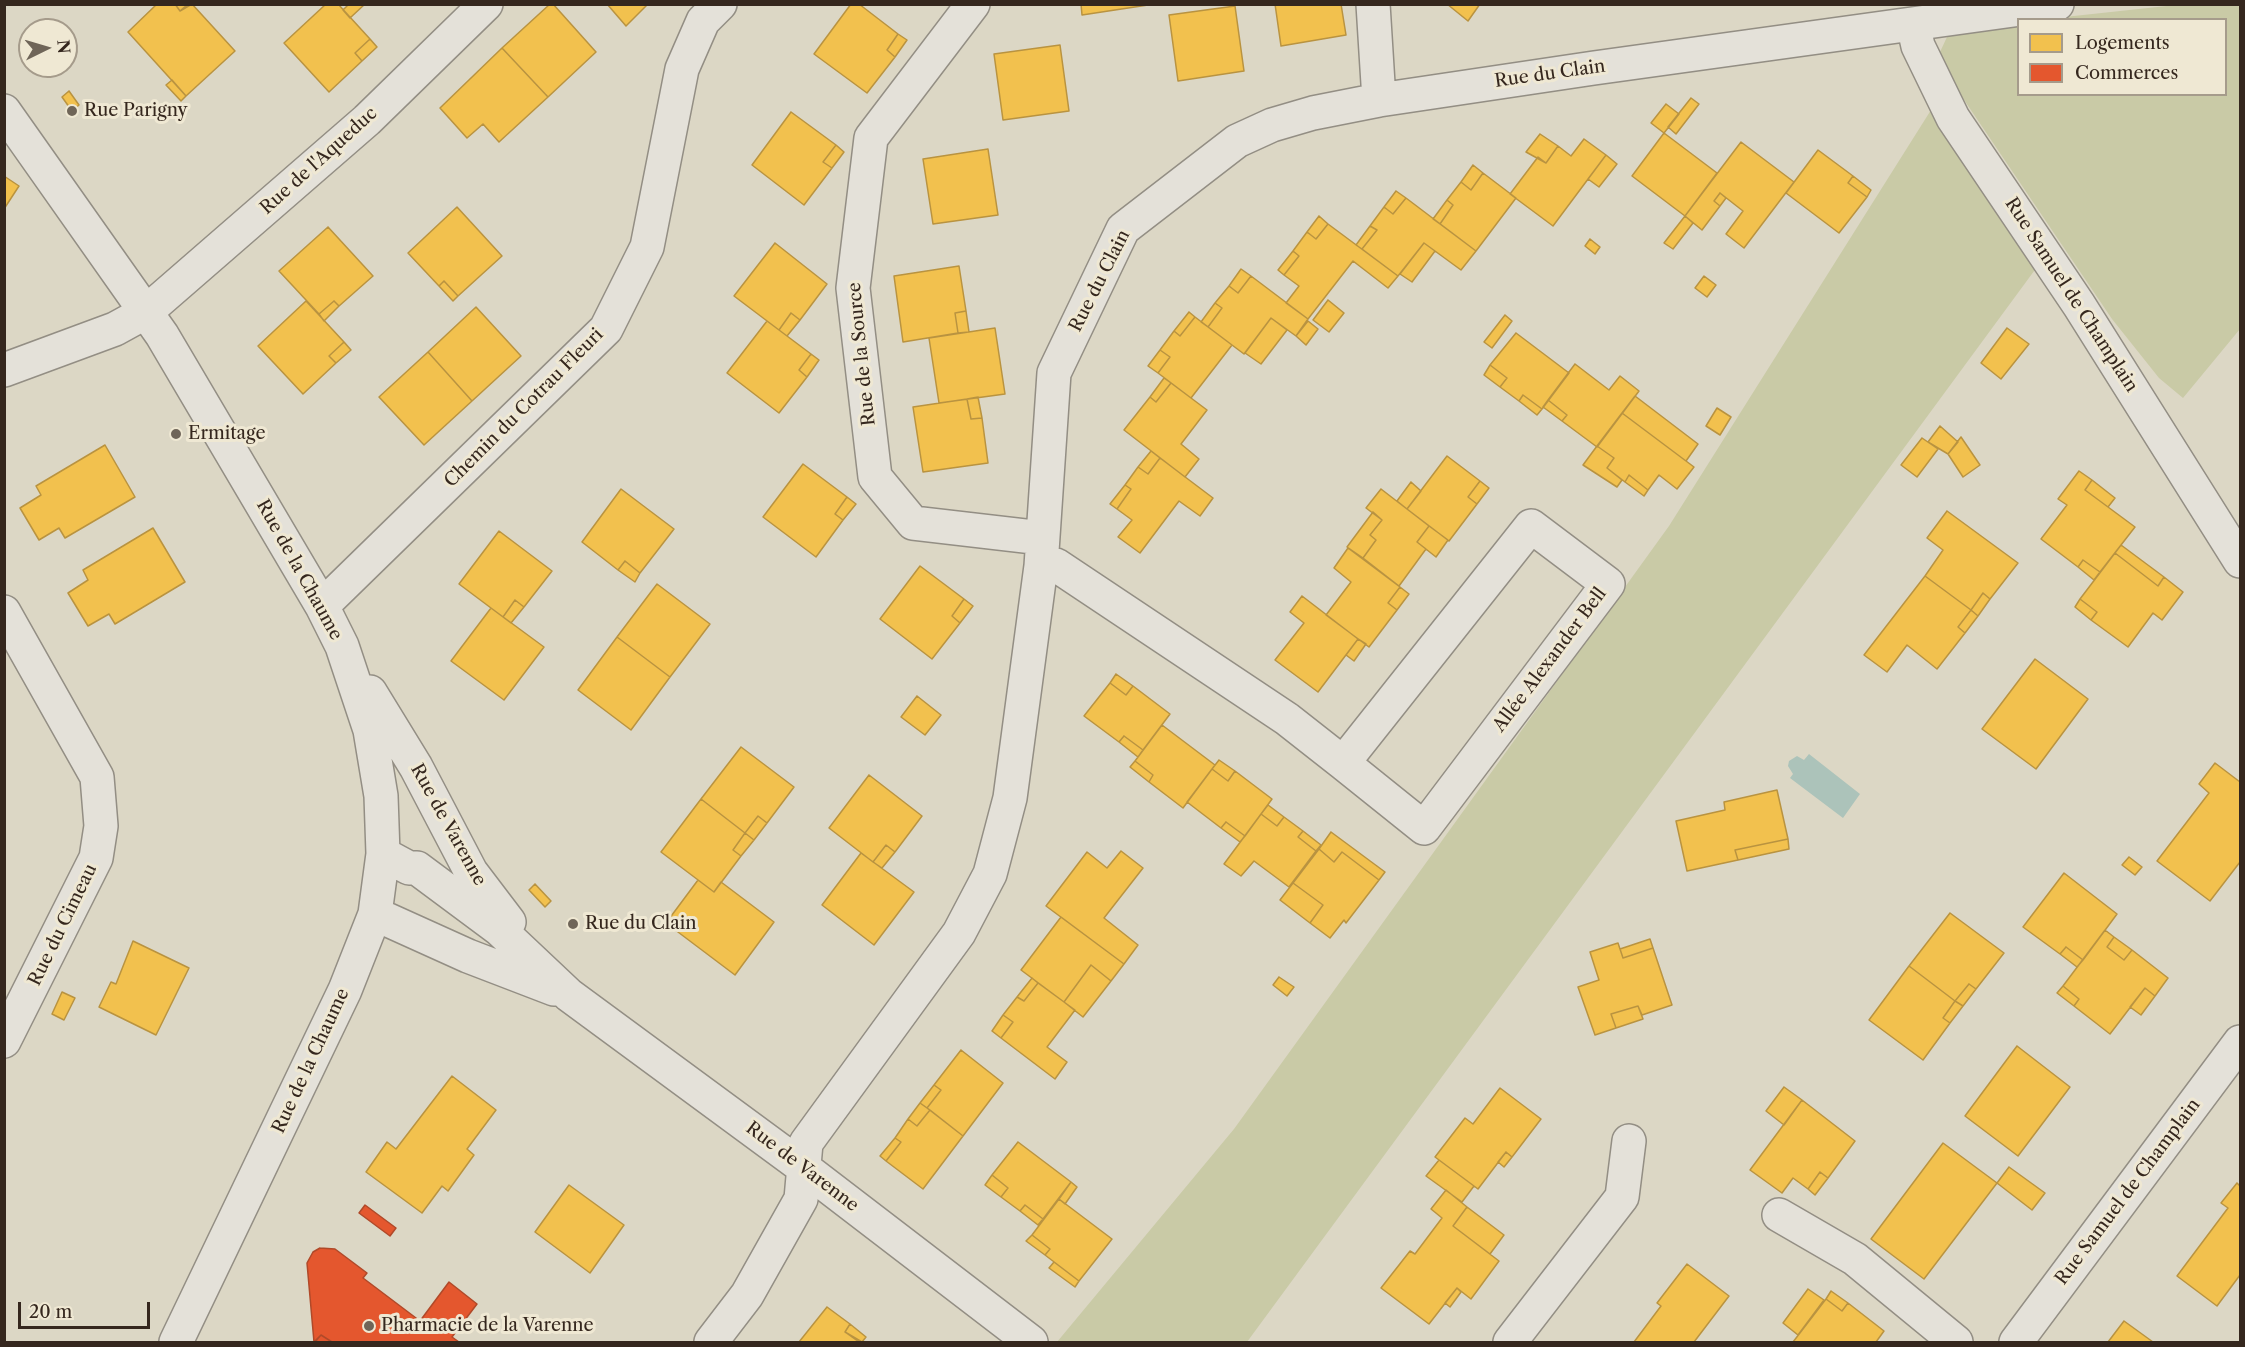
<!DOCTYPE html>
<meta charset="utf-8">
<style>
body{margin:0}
#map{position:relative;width:2245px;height:1347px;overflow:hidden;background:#dcd7c5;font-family:"Libre Caslon Text",serif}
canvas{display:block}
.frame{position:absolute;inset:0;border:6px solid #35271e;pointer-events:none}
.legend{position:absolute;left:2017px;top:18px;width:210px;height:78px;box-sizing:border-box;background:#efe8d3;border:2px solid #a59b8b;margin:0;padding:8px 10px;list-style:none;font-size:18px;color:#35271e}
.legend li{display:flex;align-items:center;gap:12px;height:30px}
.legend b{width:30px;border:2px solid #a59b8b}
.north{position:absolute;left:18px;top:18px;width:60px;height:60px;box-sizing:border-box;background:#efe8d3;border:2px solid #a59b8b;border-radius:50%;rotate:85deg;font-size:16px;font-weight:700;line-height:24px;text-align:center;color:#35271e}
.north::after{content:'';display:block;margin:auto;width:21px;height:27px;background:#6f6558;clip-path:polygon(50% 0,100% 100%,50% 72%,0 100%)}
.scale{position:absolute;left:18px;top:1302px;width:132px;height:27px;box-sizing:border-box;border:3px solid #35271e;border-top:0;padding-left:8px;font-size:18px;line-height:21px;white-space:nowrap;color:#35271e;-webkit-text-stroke:4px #efe8d3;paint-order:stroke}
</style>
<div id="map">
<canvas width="2245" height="1347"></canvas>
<div class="frame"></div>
<ul class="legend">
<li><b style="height:16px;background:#f2c14e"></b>Logements</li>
<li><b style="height:16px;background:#e4572e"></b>Commerces</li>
</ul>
<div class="north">N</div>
<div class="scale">20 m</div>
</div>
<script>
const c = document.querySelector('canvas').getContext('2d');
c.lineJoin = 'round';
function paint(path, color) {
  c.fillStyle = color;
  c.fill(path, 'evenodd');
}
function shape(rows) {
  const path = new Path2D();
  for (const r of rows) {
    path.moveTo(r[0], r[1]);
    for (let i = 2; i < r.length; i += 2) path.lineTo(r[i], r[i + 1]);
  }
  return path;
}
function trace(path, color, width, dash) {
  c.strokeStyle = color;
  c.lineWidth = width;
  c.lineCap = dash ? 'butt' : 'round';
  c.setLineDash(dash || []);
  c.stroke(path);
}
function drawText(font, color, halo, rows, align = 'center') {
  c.font = font + ' "Libre Caslon Text",serif';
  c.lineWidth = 6;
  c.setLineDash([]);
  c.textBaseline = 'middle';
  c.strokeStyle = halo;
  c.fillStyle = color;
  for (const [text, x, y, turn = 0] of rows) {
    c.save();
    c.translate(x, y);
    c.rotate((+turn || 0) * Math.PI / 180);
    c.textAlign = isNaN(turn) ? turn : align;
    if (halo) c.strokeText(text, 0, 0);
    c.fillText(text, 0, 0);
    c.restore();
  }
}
paint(shape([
 [2185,4,2240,5,2240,329,2183,398,2159,378,2112,319,1954,85,1940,52,1947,37,1980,28,2018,23,2018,94,2226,94,2226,20,2046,19],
 [1931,110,2037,267,1247,1342,1057,1342,1234,1129,1669,526]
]), '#c9caa6');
paint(shape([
 [1809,754,1860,794,1843,818,1790,778,1793,774,1788,766,1789,761,1797,756,1804,760]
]), '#acc3ba');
const homes = shape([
 [157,4,175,4,180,11,192,4,235,51,186,96,128,32,157,4],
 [175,4,188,4,180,11,175,4],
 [326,4,338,4,370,39,355,53,362,61,329,92,284,43,326,4],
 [349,4,365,4,350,18,343,10,349,4],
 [550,4,553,4,596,52,548,97,502,48,550,4],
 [607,4,648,4,626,26,607,4],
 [851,4,859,4,898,34,887,50,895,57,867,93,814,54,851,4],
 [1081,4,1148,4,1148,5,1082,15,1081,4],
 [1275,4,1341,4,1346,35,1281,46,1275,4],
 [1447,4,1480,4,1468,21,1447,4],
 [1235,6,1244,71,1178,81,1169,15,1235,6],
 [898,34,907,40,895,57,887,50,898,34],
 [370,39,377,47,362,61,355,53,370,39],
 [1060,45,1069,111,1003,120,994,54,1060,45],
 [502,48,548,97,499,142,483,124,467,138,440,108,502,48],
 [172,80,186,96,181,101,166,85,172,80],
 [69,91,79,105,72,111,62,97,69,91],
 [1691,98,1699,104,1676,134,1668,127,1691,98],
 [1666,104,1679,114,1664,133,1651,123,1666,104],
 [791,112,836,145,823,162,832,168,804,205,752,165,791,112],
 [1664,133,1717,173,1685,216,1632,176,1664,133],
 [1540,134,1558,146,1546,163,1526,152,1540,134],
 [1584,139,1606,155,1553,226,1510,194,1538,157,1546,163,1558,146,1571,156,1584,139],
 [1741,142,1794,182,1744,248,1726,234,1743,211,1720,193,1714,201,1720,206,1702,230,1685,216,1741,142],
 [836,145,844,152,832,168,823,162,836,145],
 [988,149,998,215,933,224,923,159,988,149],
 [1818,150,1853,176,1848,183,1867,197,1839,233,1786,193,1818,150],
 [1606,155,1617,164,1599,187,1588,179,1606,155],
 [1473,165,1483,173,1471,190,1461,182,1473,165],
 [1483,173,1516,198,1476,251,1440,224,1453,205,1447,200,1461,182,1471,190,1483,173],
 [4,176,19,186,4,209,4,176],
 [1853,176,1871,190,1867,197,1848,183,1853,176],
 [1396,191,1406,198,1393,214,1384,207,1396,191],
 [1720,193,1726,198,1720,206,1714,201,1720,193],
 [1406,198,1476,251,1461,270,1424,243,1398,276,1362,249,1377,230,1370,226,1384,207,1393,214,1406,198],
 [1447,200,1453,205,1440,224,1433,219,1447,200],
 [457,207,502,256,458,296,444,281,439,286,408,253,457,207],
 [1319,216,1328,224,1316,239,1307,232,1319,216],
 [1685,216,1693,223,1673,249,1664,243,1685,216],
 [1328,224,1398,276,1388,288,1353,261,1308,319,1286,303,1299,286,1284,275,1299,256,1293,251,1307,232,1316,239,1328,224],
 [1370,226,1377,230,1362,249,1356,245,1370,226],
 [328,227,373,276,339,306,334,301,319,314,279,271,328,227],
 [1590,239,1600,247,1595,254,1585,246,1590,239],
 [775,243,827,284,800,320,791,313,779,330,734,296,775,243],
 [1424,243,1435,251,1412,282,1400,274,1424,243],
 [1293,251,1299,256,1284,275,1278,270,1293,251],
 [959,266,966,311,955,313,958,333,903,342,894,276,959,266],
 [1241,269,1251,276,1238,293,1229,286,1241,269],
 [1251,276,1308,319,1296,336,1271,318,1244,354,1208,327,1222,308,1215,303,1229,286,1238,293,1251,276],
 [1704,276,1716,285,1707,297,1695,288,1704,276],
 [444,281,458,296,453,301,439,286,444,281],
 [1328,300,1344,313,1329,332,1313,320,1328,300],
 [306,301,344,342,329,356,336,363,303,394,258,346,306,301],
 [334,301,339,306,324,321,319,314,334,301],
 [1215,303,1222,308,1208,327,1201,322,1215,303],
 [476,307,521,356,472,401,428,352,476,307],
 [966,311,969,332,958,333,955,313,966,311],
 [1189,312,1195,317,1180,336,1174,331,1189,312],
 [791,313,800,320,787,336,779,330,791,313],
 [1505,315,1512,321,1492,348,1484,342,1505,315],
 [1195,317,1232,345,1191,398,1158,373,1170,357,1160,350,1174,331,1180,336,1195,317],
 [1271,318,1287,330,1261,364,1245,353,1271,318],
 [767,321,811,354,799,370,807,377,779,413,727,373,767,321],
 [1308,321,1318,329,1306,345,1296,336,1308,321],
 [995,328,1005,394,939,403,929,338,995,328],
 [2007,328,2029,344,2001,379,1981,363,2007,328],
 [1516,333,1569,373,1542,409,1523,395,1519,401,1500,387,1507,378,1490,365,1516,333],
 [344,342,351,350,336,363,329,356,344,342],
 [1160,350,1170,357,1158,373,1148,366,1160,350],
 [428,352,472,401,424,445,379,397,428,352],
 [811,354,819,360,807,377,799,370,811,354],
 [1575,364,1609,390,1620,376,1639,391,1597,447,1562,421,1567,415,1548,400,1575,364],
 [1490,365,1507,378,1500,387,1484,375,1490,365],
 [1164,378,1171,383,1156,402,1150,397,1164,378],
 [1171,383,1207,410,1181,444,1199,459,1185,477,1124,430,1150,397,1156,402,1171,383],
 [1523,395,1542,409,1537,415,1519,401,1523,395],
 [1635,396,1698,444,1686,461,1622,413,1635,396],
 [978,397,982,418,971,419,967,399,978,397],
 [967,399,971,419,982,418,988,463,923,472,913,407,967,399],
 [1548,400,1567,415,1562,421,1543,407,1548,400],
 [1717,408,1731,417,1720,435,1706,426,1717,408],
 [1622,413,1694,467,1677,489,1659,475,1648,490,1629,475,1625,482,1607,468,1614,458,1597,446,1622,413],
 [1940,426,1958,442,1948,454,1928,442,1940,426],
 [1961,437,1980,465,1963,477,1948,454,1961,437],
 [1922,438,1938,449,1917,477,1901,465,1922,438],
 [105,445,135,497,65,538,59,528,39,540,20,508,41,495,36,486,105,445],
 [1597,446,1614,458,1607,468,1622,480,1617,487,1583,465,1597,446],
 [1151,451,1160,458,1148,474,1138,467,1151,451],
 [1447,456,1480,481,1468,497,1477,504,1449,541,1407,509,1447,456],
 [1160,458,1213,498,1200,516,1179,501,1140,553,1118,537,1132,520,1117,509,1131,489,1125,485,1138,467,1148,474,1160,458],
 [803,464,847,497,835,514,843,520,816,557,763,517,803,464],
 [2079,471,2092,480,2085,490,2135,527,2100,572,2083,560,2078,567,2041,539,2067,505,2058,499,2079,471],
 [1629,475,1648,490,1644,496,1625,482,1629,475],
 [2092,480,2115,498,2108,507,2085,490,2092,480],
 [1480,481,1489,488,1477,504,1468,497,1480,481],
 [1411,482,1421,491,1407,509,1397,501,1411,482],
 [1125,485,1131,489,1117,509,1110,504,1125,485],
 [621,489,674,529,640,573,625,561,618,570,582,542,621,489],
 [1381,489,1429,526,1417,542,1426,549,1399,586,1363,558,1376,540,1370,535,1382,520,1366,508,1381,489],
 [847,497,856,504,843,520,835,514,847,497],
 [1947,511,2018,563,1990,599,1983,593,1971,610,1925,576,1943,550,1927,538,1947,511],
 [1373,512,1382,520,1370,535,1376,540,1363,558,1347,547,1373,512],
 [1429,526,1448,540,1436,557,1417,542,1429,526],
 [153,528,185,582,115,624,109,614,88,626,68,593,88,580,83,570,153,528],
 [499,531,552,571,524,607,515,600,503,617,459,584,499,531],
 [2121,545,2164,577,2158,586,2115,553,2121,545],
 [1348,548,1400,587,1388,603,1397,610,1369,647,1326,615,1351,582,1334,568,1348,548],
 [2115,553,2158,586,2164,577,2183,592,2162,620,2153,613,2128,647,2091,620,2097,612,2080,599,2115,553],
 [2083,560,2100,572,2094,580,2078,567,2083,560],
 [625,561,640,573,635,582,618,570,625,561],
 [920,566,964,599,952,616,960,623,932,659,880,619,920,566],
 [1925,576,1971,610,1958,627,1965,633,1937,669,1907,645,1887,672,1864,655,1925,576],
 [657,584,710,624,670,677,617,637,657,584],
 [1400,587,1409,594,1397,610,1388,603,1400,587],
 [1983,593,1990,599,1978,616,1971,610,1983,593],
 [1302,596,1358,639,1318,692,1275,660,1304,623,1290,612,1302,596],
 [964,599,973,606,960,623,952,616,964,599],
 [2080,599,2097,612,2091,620,2075,607,2080,599],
 [515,600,524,607,511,623,503,617,515,600],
 [491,608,544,647,504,700,451,661,491,608],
 [1971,610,1978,616,1965,633,1958,627,1971,610],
 [617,637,670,677,631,730,578,690,617,637],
 [1358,639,1366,644,1354,661,1346,655,1358,639],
 [2035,659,2088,699,2036,769,1982,729,2035,659],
 [1116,674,1133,686,1126,695,1110,683,1116,674],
 [1110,683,1126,695,1133,686,1170,714,1143,750,1124,736,1119,742,1084,716,1110,683],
 [917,696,941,715,925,735,901,717,917,696],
 [1162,725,1215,765,1183,808,1149,782,1153,775,1135,761,1162,725],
 [1124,736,1143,750,1138,757,1119,742,1124,736],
 [741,747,794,787,767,823,758,816,745,833,701,799,741,747],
 [1219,760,1235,771,1228,781,1212,769,1219,760],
 [1135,761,1153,775,1149,782,1130,767,1135,761],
 [2215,763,2240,782,2240,862,2210,901,2157,861,2209,793,2199,784,2215,763],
 [1212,769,1228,781,1235,771,1272,799,1245,836,1226,822,1221,828,1187,802,1212,769],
 [869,775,922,816,895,852,886,845,873,862,829,828,869,775],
 [1777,790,1788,839,1735,850,1738,860,1687,871,1676,821,1725,810,1724,802,1777,790],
 [701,799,745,833,733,850,741,856,714,892,661,852,701,799],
 [1268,805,1284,817,1277,826,1261,814,1268,805],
 [1261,814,1277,826,1284,817,1303,831,1298,837,1316,851,1289,887,1254,861,1241,876,1224,864,1261,814],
 [758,816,767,823,754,840,745,833,758,816],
 [1226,822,1245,836,1240,842,1221,828,1226,822],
 [1303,831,1321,845,1316,851,1298,837,1303,831],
 [1331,832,1385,872,1379,880,1342,852,1334,862,1319,849,1331,832],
 [745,833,754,840,741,856,733,850,745,833],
 [1788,839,1789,849,1738,860,1735,850,1788,839],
 [886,845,895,852,882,868,873,862,886,845],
 [1319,849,1334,862,1342,852,1379,880,1346,923,1344,920,1330,938,1310,923,1323,905,1293,883,1319,849],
 [1121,851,1143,868,1104,918,1138,945,1124,964,1046,906,1087,852,1107,868,1121,851],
 [861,853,914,892,874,945,822,905,861,853],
 [2129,857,2142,867,2135,875,2122,865,2129,857],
 [2064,873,2117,914,2083,960,2066,947,2060,954,2023,927,2064,873],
 [698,880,714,892,721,882,774,922,735,975,666,923,698,880],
 [1293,883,1323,905,1310,923,1280,900,1293,883],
 [535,884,551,901,545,907,529,890,535,884],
 [1950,913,2004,953,1976,989,1969,984,1955,1001,1909,966,1950,913],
 [1061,917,1124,964,1111,981,1091,965,1064,1002,1021,970,1061,917],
 [2105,930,2114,937,2107,947,2124,960,2132,950,2168,978,2155,996,2145,988,2110,1034,2074,1006,2079,999,2063,986,2105,930],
 [2114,937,2132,950,2124,960,2107,947,2114,937],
 [1650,939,1653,948,1623,958,1620,949,1650,939],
 [133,941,189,968,156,1035,99,1007,111,982,116,984,133,941],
 [1618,943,1623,958,1653,948,1672,1005,1642,1015,1638,1006,1611,1014,1616,1028,1595,1035,1578,987,1599,980,1590,952,1618,943],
 [2066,947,2083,960,2077,967,2060,954,2066,947],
 [1091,965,1111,981,1083,1017,1064,1002,1091,965],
 [1909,966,1955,1001,1943,1018,1950,1023,1923,1060,1869,1020,1909,966],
 [1279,977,1294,987,1287,996,1273,985,1279,977],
 [1032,978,1038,983,1024,1001,1017,997,1032,978],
 [1038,983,1075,1010,1047,1047,1067,1062,1055,1079,1001,1038,1013,1022,1003,1015,1017,997,1024,1001,1038,983],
 [1969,984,1976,989,1963,1006,1955,1001,1969,984],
 [2063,986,2079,999,2074,1006,2057,993,2063,986],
 [2145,988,2155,996,2141,1015,2130,1007,2145,988],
 [62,992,75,998,64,1020,52,1014,62,992],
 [1955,1001,1963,1006,1950,1023,1943,1018,1955,1001],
 [1638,1006,1643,1019,1616,1028,1611,1014,1638,1006],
 [1003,1015,1013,1022,1001,1038,992,1031,1003,1015],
 [2017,1046,2070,1087,2018,1156,1965,1116,2017,1046],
 [961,1050,1003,1083,963,1136,927,1108,941,1090,934,1085,961,1050],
 [452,1076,496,1110,467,1149,474,1155,448,1191,442,1186,422,1213,366,1172,387,1142,396,1149,452,1076],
 [934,1085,941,1090,927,1108,920,1103,934,1085],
 [1784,1087,1802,1100,1784,1125,1766,1111,1784,1087],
 [1500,1088,1541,1119,1512,1157,1506,1152,1478,1189,1435,1157,1465,1118,1473,1124,1500,1088],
 [1802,1100,1855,1141,1828,1178,1820,1172,1808,1189,1793,1178,1782,1193,1750,1170,1802,1100],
 [920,1103,930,1110,917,1126,908,1119,920,1103],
 [930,1110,963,1136,923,1189,886,1161,901,1142,895,1138,908,1119,917,1126,930,1110],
 [895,1138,901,1142,886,1161,880,1156,895,1138],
 [1018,1142,1071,1182,1043,1219,1025,1205,1020,1211,1001,1197,1008,1188,992,1175,1018,1142],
 [1943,1143,1997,1183,1924,1279,1871,1239,1943,1143],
 [1506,1152,1512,1157,1504,1167,1498,1162,1506,1152],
 [1439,1160,1474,1186,1462,1202,1426,1176,1439,1160],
 [2009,1167,2045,1193,2032,1210,1997,1183,2009,1167],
 [1820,1172,1828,1178,1815,1195,1808,1189,1820,1172],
 [992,1175,1008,1188,1001,1197,985,1185,992,1175],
 [1071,1182,1077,1187,1065,1204,1059,1199,1071,1182],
 [2237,1183,2240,1186,2240,1275,2217,1306,2177,1276,2228,1208,2221,1203,2237,1183],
 [569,1185,624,1225,590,1273,535,1232,569,1185],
 [1446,1190,1467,1207,1453,1226,1499,1261,1471,1299,1457,1288,1429,1324,1381,1288,1410,1251,1415,1254,1442,1218,1431,1209,1446,1190],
 [1059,1199,1112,1239,1079,1281,1045,1255,1050,1249,1032,1235,1059,1199],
 [1025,1205,1043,1219,1038,1225,1020,1211,1025,1205],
 [1467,1207,1504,1235,1490,1254,1453,1226,1467,1207],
 [1032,1235,1050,1249,1045,1255,1026,1241,1032,1235],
 [1054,1262,1079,1281,1075,1287,1049,1268,1054,1262],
 [1687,1264,1729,1296,1694,1342,1634,1342,1661,1306,1657,1303,1687,1264],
 [1457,1288,1461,1292,1450,1307,1445,1303,1457,1288],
 [1808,1289,1824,1300,1798,1335,1783,1323,1808,1289],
 [1831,1291,1848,1303,1842,1311,1826,1299,1831,1291],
 [1826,1299,1842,1311,1848,1303,1884,1331,1876,1342,1793,1342,1826,1299],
 [827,1307,850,1324,845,1332,859,1342,799,1342,827,1307],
 [2124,1321,2153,1342,2108,1342,2124,1321],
 [850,1324,866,1337,862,1342,845,1332,850,1324]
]);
paint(homes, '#f2c14e');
trace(homes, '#b99340', 1.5);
const shops = shape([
 [365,1205,396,1228,390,1236,359,1213,365,1205],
 [320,1248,335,1249,367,1273,363,1278,420,1321,449,1282,477,1304,452,1337,459,1342,332,1342,321,1335,314,1342,307,1263,313,1252,320,1248],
 [321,1335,332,1342,315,1342,321,1335]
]);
paint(shops, '#e4572e');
trace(shops, '#b04929', 1.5);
const street = shape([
 [973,4,871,138,853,288,875,477,913,523,1042,538],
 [1373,4,1379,100],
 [1913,24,1918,46,1953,118,2079,305,2240,561],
 [4,111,162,335,322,606,342,646,370,730,381,796,383,854,375,914,345,990,176,1342],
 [4,370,115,329,146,312,367,120,486,4],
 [1041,566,1056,565,1287,719,1343,763,1424,828,1608,584,1531,526,1343,763],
 [322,606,606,329,647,247,682,69,703,21,720,4],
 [4,612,97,777,101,826,96,858,4,1041],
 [370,692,416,767,471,872,509,922],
 [383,854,409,868,417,868,499,929,569,995,804,1168,1031,1342],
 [375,914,468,956,554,989],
 [1779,1215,1855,1259,1956,1342],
 [711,1342,747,1295,801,1199,806,1143,959,933,990,874,1010,798,1041,566,1054,373,1123,229,1237,141,1272,125,1313,113,1379,100,1594,68,2057,4],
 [1510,1342,1622,1197,1629,1141],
 [2016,1342,2240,1042]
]);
trace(street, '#938e84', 36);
trace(street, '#e4e1d9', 33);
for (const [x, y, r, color] of [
 [72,111,6,"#6f6558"],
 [176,434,6,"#6f6558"],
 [573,924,6,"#6f6558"],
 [369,1326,6,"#6f6558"]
]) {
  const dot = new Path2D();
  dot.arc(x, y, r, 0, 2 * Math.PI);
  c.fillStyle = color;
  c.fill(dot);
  trace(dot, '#efe8d3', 2);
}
drawText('18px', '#35271e', '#efe8d3', [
 ["Rue du Clain",1550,74,-8],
 ["Rue de l'Aqueduc",319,161,-42],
 ["Rue du Clain",1100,281,-63],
 ["Rue Samuel de Champlain",2071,295,57],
 ["Rue de la Source",862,354,-96],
 ["Chemin du Cotrau Fleuri",524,408,-45],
 ["Rue de la Chaume",299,570,61],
 ["Allée Alexander Bell",1550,660,-53],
 ["Rue de Varenne",448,825,61],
 ["Rue du Cimeau",63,925,-64],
 ["Rue de la Chaume",311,1061,-65],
 ["Rue de Varenne",802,1167,37],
 ["Rue Samuel de Champlain",2128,1192,-53]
]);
drawText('18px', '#35271e', '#efe8d3', [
 ["Rue Parigny",84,111],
 ["Ermitage",188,434],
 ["Rue du Clain",585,924],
 ["Pharmacie de la Varenne",381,1326]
], 'left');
</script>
